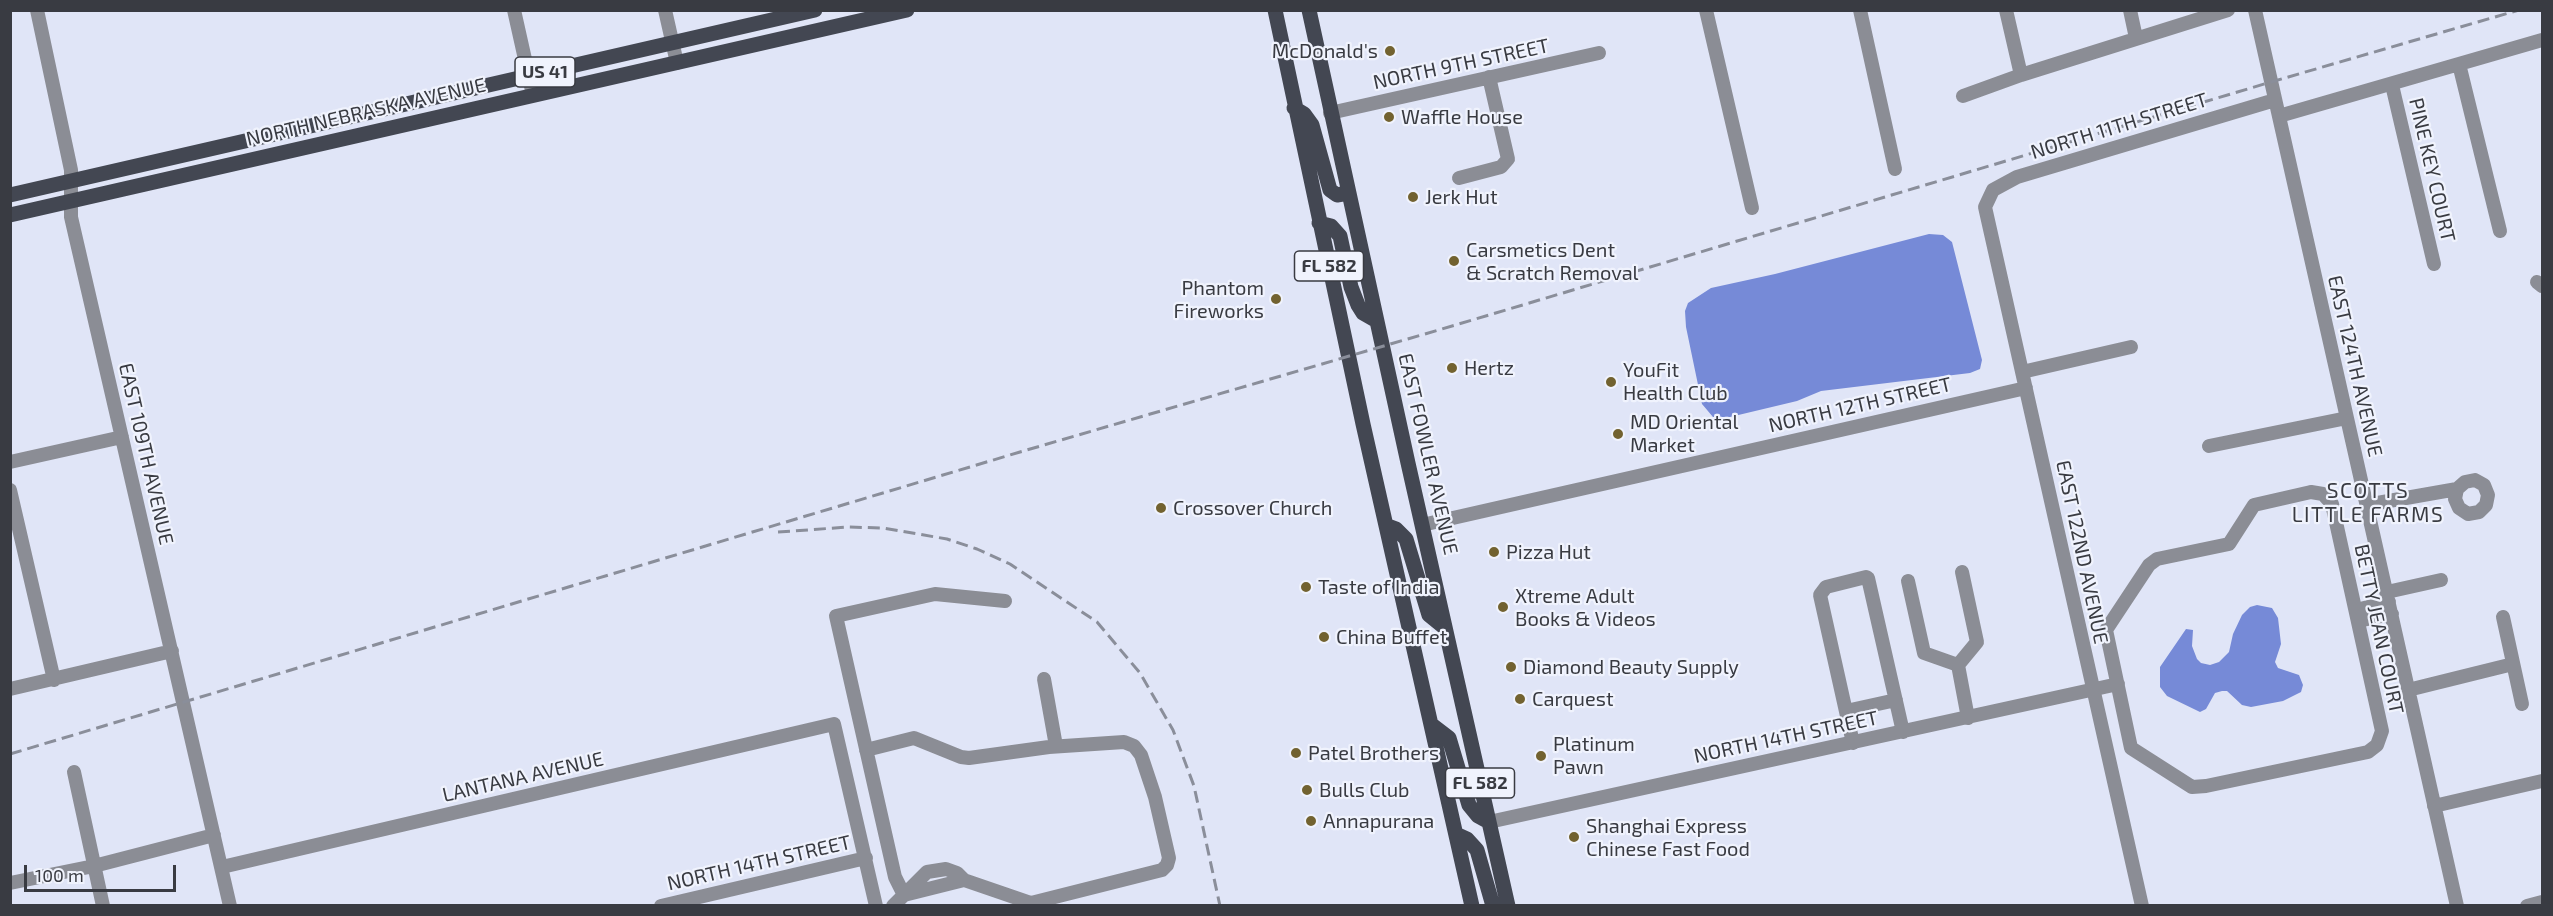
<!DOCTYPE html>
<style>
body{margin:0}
#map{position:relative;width:2553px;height:916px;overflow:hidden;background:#e0e5f7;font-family:"Exo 2",sans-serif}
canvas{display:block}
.frame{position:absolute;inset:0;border:12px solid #393b42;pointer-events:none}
.scale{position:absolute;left:24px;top:865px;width:152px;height:27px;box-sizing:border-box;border:3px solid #393b42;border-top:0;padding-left:8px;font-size:18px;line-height:21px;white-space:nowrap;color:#393b42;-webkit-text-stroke:4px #f0f3fd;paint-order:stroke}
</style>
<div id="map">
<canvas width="2553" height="916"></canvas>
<div class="frame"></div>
<div class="scale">100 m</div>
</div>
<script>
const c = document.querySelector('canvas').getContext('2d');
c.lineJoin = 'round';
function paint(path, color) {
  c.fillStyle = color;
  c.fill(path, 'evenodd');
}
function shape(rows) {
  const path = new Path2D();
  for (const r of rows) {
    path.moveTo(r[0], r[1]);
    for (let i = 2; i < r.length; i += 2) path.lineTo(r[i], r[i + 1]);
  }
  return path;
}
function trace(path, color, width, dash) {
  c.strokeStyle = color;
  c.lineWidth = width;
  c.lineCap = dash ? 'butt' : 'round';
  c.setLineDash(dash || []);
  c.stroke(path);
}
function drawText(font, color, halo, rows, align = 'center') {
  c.font = font + ' "Exo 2",sans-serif';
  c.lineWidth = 4.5;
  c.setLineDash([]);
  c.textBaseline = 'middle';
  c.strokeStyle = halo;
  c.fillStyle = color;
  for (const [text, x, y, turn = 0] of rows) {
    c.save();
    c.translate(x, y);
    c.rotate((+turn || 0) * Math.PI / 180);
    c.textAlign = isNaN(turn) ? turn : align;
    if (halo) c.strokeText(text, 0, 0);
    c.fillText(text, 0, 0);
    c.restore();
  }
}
paint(shape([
 [1929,234,1943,235,1952,242,1982,360,1980,369,1970,373,1821,391,1797,401,1730,417,1713,417,1702,404,1686,327,1685,311,1688,303,1711,288,1775,274],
 [2257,605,2272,608,2278,618,2281,644,2275,662,2278,668,2299,675,2303,685,2301,692,2283,701,2251,707,2242,705,2227,691,2222,691,2215,693,2206,709,2200,712,2167,696,2160,687,2160,667,2186,629,2193,630,2192,646,2197,659,2201,663,2210,665,2219,662,2229,652,2233,634,2242,615,2250,607]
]), '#768ad7');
trace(shape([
 [37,10,71,170,71,217,230,906],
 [514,10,533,95],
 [665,10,677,63],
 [1706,10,1752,208],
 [1860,10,1895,169],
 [2006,10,2021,75],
 [2130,10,2136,38],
 [2255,10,2457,906],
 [2459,64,2500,231],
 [2392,85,2434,264],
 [1963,96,2021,75,2228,10],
 [1330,113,1599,53],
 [2279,116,2542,40],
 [1459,178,1501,167,1508,159,1489,77],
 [2537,282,2542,286],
 [2022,372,2131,347],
 [2209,446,2347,418],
 [10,462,122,437],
 [10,490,54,680],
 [2311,492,2323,494,2332,504,2382,731,2377,745,2368,752,2206,786,2192,787,2131,748,2106,630,2149,565,2157,559,2229,544,2254,505,2311,492],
 [2366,505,2457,489,2465,482,2475,480,2484,485,2488,495,2486,505,2479,512,2468,514,2459,508,2455,499,2457,489],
 [1422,525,2026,388],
 [1962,572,1977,642,1958,665,1968,718],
 [1908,581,1924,653,1958,665],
 [2387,592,2441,580],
 [2356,610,2389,602],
 [2503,617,2522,704],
 [2358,621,2392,614],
 [1044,679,1056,746],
 [10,689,172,651],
 [2408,690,2513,664],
 [1846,711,1896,700],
 [1853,743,1820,595,1826,587,1866,577,1868,578,1903,732],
 [866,750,914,738,961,757,969,758,1049,747,1124,742,1134,746,1141,755,1155,797,1169,858,1167,865,1162,870,1031,903,964,880,904,895],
 [74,772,103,906],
 [2434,806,2542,781],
 [1489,822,2118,684],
 [222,867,834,724,876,906],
 [10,883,94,866,214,835],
 [904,895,895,877,836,616,935,594,1005,601],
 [661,906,866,858],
 [893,906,927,872,946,869,957,873,964,880],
 [2142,906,1985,207,1993,190,2017,177,2275,100],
 [2527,906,2542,902]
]), '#8b8d95', 14);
trace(shape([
 [1275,10,1363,424,1472,906],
 [1309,10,1408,463,1508,906],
 [1294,108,1304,114,1312,125,1330,190,1337,195,1348,193],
 [10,195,815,10],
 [10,215,907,10],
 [1319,223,1331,226,1340,236,1351,287,1358,305,1363,313,1377,321],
 [1388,526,1396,529,1406,539,1429,615,1445,628],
 [1432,725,1449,738,1469,805,1478,816,1489,822],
 [1456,834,1467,839,1477,850,1493,906]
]), '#434752', 15);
trace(shape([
 [778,532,849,527,883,528,947,539,977,549,1010,564,1097,622,1140,673,1173,730,1194,786,1220,906],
 [10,754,1020,452,1442,329,2271,82,2519,10]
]), '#8a8e9a', 3, [12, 6]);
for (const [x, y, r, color] of [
 [1390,51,6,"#726230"],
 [1389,117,6,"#726230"],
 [1413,197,6,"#726230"],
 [1454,261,6,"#726230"],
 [1276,299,6,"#726230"],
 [1452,368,6,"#726230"],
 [1611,382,6,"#726230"],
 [1618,434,6,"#726230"],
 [1161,508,6,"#726230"],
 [1494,552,6,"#726230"],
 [1306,587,6,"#726230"],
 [1503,607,6,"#726230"],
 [1324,637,6,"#726230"],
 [1511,667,6,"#726230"],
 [1520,699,6,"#726230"],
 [1296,753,6,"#726230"],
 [1541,756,6,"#726230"],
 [1307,790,6,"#726230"],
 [1311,821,6,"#726230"],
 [1574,837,6,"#726230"]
]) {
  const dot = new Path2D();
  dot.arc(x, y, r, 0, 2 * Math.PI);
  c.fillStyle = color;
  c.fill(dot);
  trace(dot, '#f0f3fd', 2);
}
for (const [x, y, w] of [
 [545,72,60],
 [1329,266,69],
 [1480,783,69]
]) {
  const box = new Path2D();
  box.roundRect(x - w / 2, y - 15, w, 30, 4.5);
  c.fillStyle = '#f0f3fd';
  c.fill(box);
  trace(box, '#393b42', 1.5);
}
drawText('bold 18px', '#393b42', null, [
 ["US 41",545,72],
 ["FL 582",1329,266],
 ["FL 582",1480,783]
]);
drawText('20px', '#393b42', '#f0f3fd', [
 ["McDonald's",1378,51,"right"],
 ["Waffle House",1401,117],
 ["Jerk Hut",1425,197],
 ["Carsmetics Dent",1466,250],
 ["& Scratch Removal",1466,273],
 ["Phantom",1264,288,"right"],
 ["Fireworks",1264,311,"right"],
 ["Hertz",1464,368],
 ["YouFit",1623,370],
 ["Health Club",1623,393],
 ["MD Oriental",1630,422],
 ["Market",1630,445],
 ["Crossover Church",1173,508],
 ["Pizza Hut",1506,552],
 ["Taste of India",1318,587],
 ["Xtreme Adult",1515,596],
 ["Books & Videos",1515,619],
 ["China Buffet",1336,637],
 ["Diamond Beauty Supply",1523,667],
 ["Carquest",1532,699],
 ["Platinum",1553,744],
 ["Pawn",1553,767],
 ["Patel Brothers",1308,753],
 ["Bulls Club",1319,790],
 ["Annapurana",1323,821],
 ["Shanghai Express",1586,826],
 ["Chinese Fast Food",1586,849]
], 'left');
drawText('20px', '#393b42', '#f0f3fd', [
 ["NORTH 9TH STREET",1461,64,-12],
 ["NORTH NEBRASKA AVENUE",366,112,-13],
 ["NORTH 11TH STREET",2119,126,-17],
 ["PINE KEY COURT",2432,170,77],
 ["EAST 124TH AVENUE",2355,366,77],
 ["NORTH 12TH STREET",1860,405,-13],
 ["EAST 109TH AVENUE",146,454,77],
 ["EAST FOWLER AVENUE",1428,454,77],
 ["EAST 122ND AVENUE",2082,552,78],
 ["BETTY JEAN COURT",2379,629,78],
 ["NORTH 14TH STREET",1786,737,-12],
 ["LANTANA AVENUE",523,777,-13],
 ["NORTH 14TH STREET",759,863,-13]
]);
c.letterSpacing = '1.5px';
drawText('21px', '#393b42', '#f0f3fd', [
 ["SCOTTS",2368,491],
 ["LITTLE FARMS",2368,515]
]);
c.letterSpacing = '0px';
</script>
